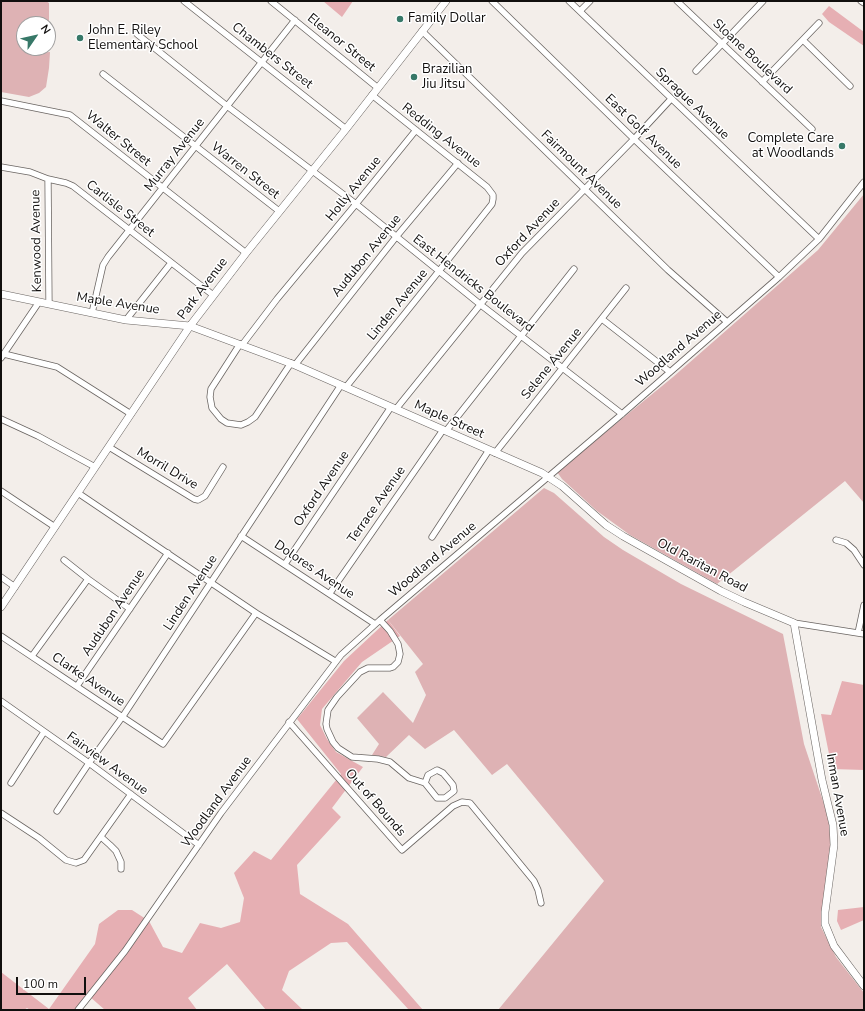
<!DOCTYPE html>
<style>
body{margin:0}
#map{position:relative;width:865px;height:1011px;overflow:hidden;background:#f3eeea;font-family:"Nunito Sans",sans-serif}
canvas{display:block}
.frame{position:absolute;inset:0;border:2px solid #110f0e;pointer-events:none}
.north{position:absolute;left:16px;top:16px;width:40px;height:40px;box-sizing:border-box;background:#fff;border:1px solid #a09f9f;border-radius:50%;rotate:56deg;font-size:11px;font-weight:700;line-height:16px;text-align:center;color:#110f0e}
.north::after{content:'';display:block;margin:auto;width:14px;height:18px;background:#377868;clip-path:polygon(50% 0,100% 100%,50% 72%,0 100%)}
.scale{position:absolute;left:16px;top:977px;width:70px;height:18px;box-sizing:border-box;border:2px solid #110f0e;border-top:0;padding-left:5px;font-size:12px;line-height:14px;white-space:nowrap;color:#110f0e;-webkit-text-stroke:3px #fff;paint-order:stroke}
</style>
<div id="map">
<canvas width="865" height="1011"></canvas>
<div class="frame"></div>
<div class="north">N</div>
<div class="scale">100 m</div>
</div>
<script>
const c = document.querySelector('canvas').getContext('2d');
c.lineJoin = 'round';
function paint(path, color) {
  c.fillStyle = color;
  c.fill(path, 'evenodd');
}
function shape(rows) {
  const path = new Path2D();
  for (const r of rows) {
    path.moveTo(r[0], r[1]);
    for (let i = 2; i < r.length; i += 2) path.lineTo(r[i], r[i + 1]);
  }
  return path;
}
function trace(path, color, width, dash) {
  c.strokeStyle = color;
  c.lineWidth = width;
  c.lineCap = dash ? 'butt' : 'round';
  c.setLineDash(dash || []);
  c.stroke(path);
}
function drawText(font, color, halo, rows, align = 'center') {
  c.font = font + ' "Nunito Sans",sans-serif';
  c.lineWidth = 3;
  c.setLineDash([]);
  c.textBaseline = 'middle';
  c.strokeStyle = halo;
  c.fillStyle = color;
  for (const [text, x, y, turn = 0] of rows) {
    c.save();
    c.translate(x, y);
    c.rotate((+turn || 0) * Math.PI / 180);
    c.textAlign = isNaN(turn) ? turn : align;
    if (halo) c.strokeText(text, 0, 0);
    c.fillText(text, 0, 0);
    c.restore();
  }
}
paint(shape([
 [1,1,46,1,49,3,49,22,24,24,24,48,34,48,34,53,50,52,49,68,46,87,39,93,29,97,1,92],
 [864,194,864,503,845,481,717,584,630,535,597,511,562,479,557,472,673,377,818,250],
 [544,488,554,493,604,537,623,550,681,584,783,634,804,744,830,822,831,846,821,927,836,957,864,993,864,1010,498,1010,604,881,507,764,492,775,454,730,425,749,409,735,386,757,372,755,379,744,357,718,383,692,413,723,426,695,415,672,423,664,388,620]
]), '#deb2b4');
paint(shape([
 [323,1,353,1,342,17],
 [829,6,864,32,864,46,829,22,822,14],
 [388,620,400,636,362,662,322,709,320,725,327,739,336,752,363,767,332,808,341,817,297,865,300,894,348,924,423,1010,409,1010,347,942,331,943,289,971,282,990,303,1010,266,1010,227,964,188,998,197,1010,105,1010,89,996,77,1010,30,1010,27,1008,24,1010,1,1010,1,972,49,1009,95,944,99,924,118,910,132,910,149,921,163,947,182,953,200,923,221,928,240,922,244,898,234,873,254,851,271,860,341,774,297,719,344,661],
 [842,681,864,685,864,770,832,769,821,714,831,715],
 [864,907,864,920,841,930,837,921,838,910]
]), '#e6afb3');
const minor = shape([
 [184,1,346,129],
 [271,1,378,88],
 [492,1,634,139,779,277],
 [569,1,819,239],
 [677,1,812,129],
 [861,1,864,3],
 [580,11,590,1],
 [422,31,668,270,727,322],
 [137,34,227,106,356,204,481,305,622,414],
 [803,40,850,86],
 [696,71,763,1],
 [103,74,279,211],
 [762,82,819,23],
 [1,101,70,115,246,253],
 [1,167,30,172,48,179,66,183,73,186,213,295],
 [48,179,49,304],
 [92,313,103,265,108,257,295,20],
 [602,319,670,372],
 [126,320,171,263],
 [240,344,211,389,210,397,212,408,221,419,227,423,241,425,248,422,255,417,291,363],
 [242,345,277,299,356,204,416,130],
 [4,354,57,367,131,414],
 [1,358,39,302],
 [295,365,396,237,458,163],
 [346,387,439,271,492,204,493,199,493,195,487,187,372,95],
 [396,409,522,253,634,139,671,99],
 [1,419,38,436,95,467],
 [446,431,574,269],
 [109,447,194,499,198,500,205,496,223,467],
 [495,453,626,288],
 [1,491,55,527],
 [78,493,256,613,335,661],
 [241,536,375,624],
 [432,537,489,450],
 [836,540,846,543,854,550,864,565],
 [64,560,88,579],
 [285,564,391,407],
 [1,577,15,587],
 [330,593,443,430],
 [380,620,390,631,398,644,400,654,398,662,393,667,390,668,368,668,360,672,337,697,328,710,326,724,327,729,333,742,338,748,352,757,378,759,390,762,409,778,425,783,437,798,445,798,454,791,453,785,449,780,443,773,437,770,428,775,425,783],
 [794,623,864,634],
 [858,633,864,605],
 [1,636,163,744,256,613],
 [32,656,88,579,130,609],
 [77,686,168,553],
 [1,701,89,763,199,845],
 [289,722,402,850,453,806,462,802,470,803,534,881,538,890,541,903],
 [11,783,44,732],
 [57,811,89,763,123,716,341,385],
 [1,813,39,838,66,860,76,863,84,860,131,794],
 [101,837,110,845,116,851,121,862,121,869],
 [78,1010,125,951,221,813,341,655,380,620,622,414,779,277,819,239,864,182]
]);
const major = shape([
 [1,294,126,320,190,326,295,365,542,473,562,486,606,525,623,536,721,591,744,602,794,623,822,780,833,825,834,845,825,912,825,924,834,946,864,986],
 [1,607,190,326,246,253,346,129,446,1]
]);
trace(minor, '#6a6562', 7);
trace(major, '#6a6562', 8);
trace(minor, '#fff', 5.5);
trace(major, '#fff', 7);
for (const [x, y, r, color] of [
 [400,19,4,"#377868"],
 [80,38,4,"#377868"],
 [414,77,4,"#377868"],
 [842,146,4,"#377868"]
]) {
  const dot = new Path2D();
  dot.arc(x, y, r, 0, 2 * Math.PI);
  c.fillStyle = color;
  c.fill(dot);
  trace(dot, '#fff', 1.5);
}
drawText('13px', '#110f0e', '#fff', [
 ["Family Dollar",408,19],
 ["John E. Riley",88,31],
 ["Elementary School",88,46],
 ["Brazilian",422,70],
 ["Jiu Jitsu",422,85],
 ["Complete Care",834,139,"right"],
 ["at Woodlands",834,154,"right"]
], 'left');
drawText('13px', '#110f0e', '#fff', [
 ["Eleanor Street",341,43,39],
 ["Chambers Street",272,56,38],
 ["Sloane Boulevard",752,57,43],
 ["Sprague Avenue",692,104,44],
 ["East Golf Avenue",643,132,44],
 ["Redding Avenue",441,136,38],
 ["Walter Street",118,139,39],
 ["Murray Avenue",175,155,-52],
 ["Fairmount Avenue",581,170,44],
 ["Warren Street",245,171,38],
 ["Holly Avenue",354,189,-51],
 ["Carlisle Street",120,209,38],
 ["Oxford Avenue",528,233,-47],
 ["Kenwood Avenue",37,241,-91],
 ["Audubon Avenue",367,256,-51],
 ["East Hendricks Boulevard",473,284,38],
 ["Park Avenue",203,289,-53],
 ["Maple Avenue",118,304,9],
 ["Linden Avenue",398,305,-51],
 ["Woodland Avenue",679,349,-41],
 ["Selene Avenue",552,364,-51],
 ["Maple Street",449,420,24],
 ["Morril Drive",167,469,31],
 ["Oxford Avenue",322,489,-56],
 ["Terrace Avenue",377,505,-55],
 ["Woodland Avenue",433,560,-40],
 ["Old Raritan Road",702,566,28],
 ["Dolores Avenue",314,570,34],
 ["Linden Avenue",191,593,-57],
 ["Audubon Avenue",114,613,-56],
 ["Clarke Avenue",88,680,34],
 ["Fairview Avenue",107,764,36],
 ["Inman Avenue",837,795,80],
 ["Woodland Avenue",217,802,-54],
 ["Out of Bounds",375,803,49]
]);
</script>
